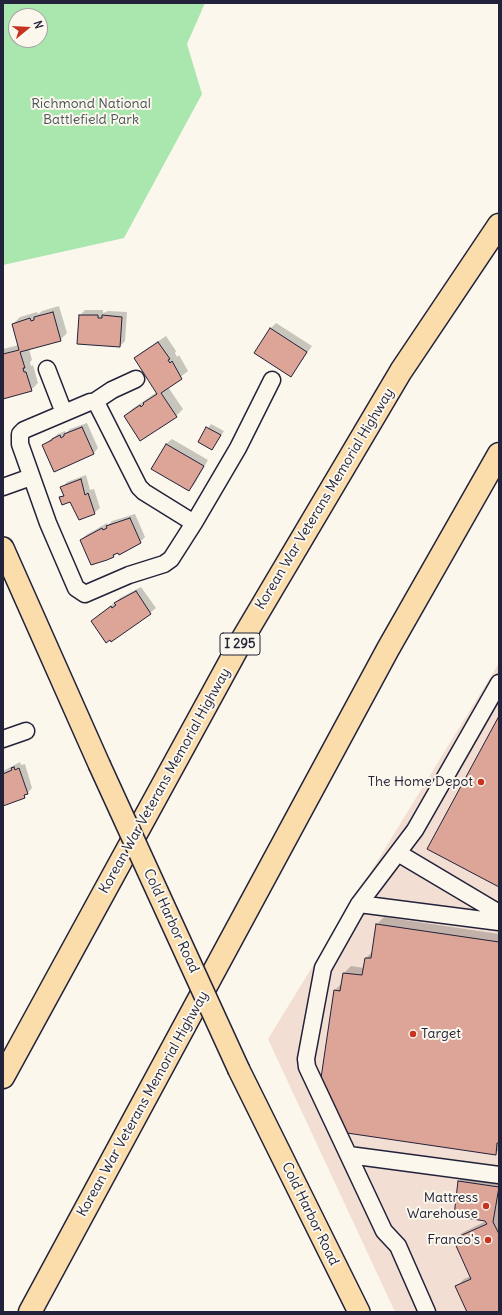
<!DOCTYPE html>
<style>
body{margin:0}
#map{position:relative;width:502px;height:1315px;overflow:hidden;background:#fbf7ec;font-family:Delius,sans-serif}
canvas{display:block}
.frame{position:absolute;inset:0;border:4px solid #22223b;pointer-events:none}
.north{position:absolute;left:8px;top:8px;width:40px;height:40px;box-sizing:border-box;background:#fbf7ec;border:1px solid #a4a2a5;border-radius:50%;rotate:72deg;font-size:11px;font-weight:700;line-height:16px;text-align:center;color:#22223b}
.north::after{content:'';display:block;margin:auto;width:14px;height:18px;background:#c8321e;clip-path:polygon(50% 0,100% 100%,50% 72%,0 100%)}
</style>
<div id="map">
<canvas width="502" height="1315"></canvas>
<div class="frame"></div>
<div class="north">N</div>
</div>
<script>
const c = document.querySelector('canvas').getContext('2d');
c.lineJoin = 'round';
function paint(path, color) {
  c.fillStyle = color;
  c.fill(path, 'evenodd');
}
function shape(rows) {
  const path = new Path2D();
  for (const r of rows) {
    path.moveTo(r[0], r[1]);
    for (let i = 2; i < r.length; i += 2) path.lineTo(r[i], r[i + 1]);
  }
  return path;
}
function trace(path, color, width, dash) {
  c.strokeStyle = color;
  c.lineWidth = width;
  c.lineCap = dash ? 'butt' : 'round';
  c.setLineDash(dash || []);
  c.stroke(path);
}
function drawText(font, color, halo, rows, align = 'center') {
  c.font = font + ' Delius,sans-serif';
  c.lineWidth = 4;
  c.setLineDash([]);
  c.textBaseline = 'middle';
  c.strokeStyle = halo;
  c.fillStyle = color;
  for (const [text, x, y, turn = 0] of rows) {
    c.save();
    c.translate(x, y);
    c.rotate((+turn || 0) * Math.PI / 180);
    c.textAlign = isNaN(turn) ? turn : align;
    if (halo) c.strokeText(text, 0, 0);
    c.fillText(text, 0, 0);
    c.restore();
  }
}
paint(shape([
 [499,663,499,1312,395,1312,268,1039]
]), '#f2ded2');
paint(shape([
 [3,3,205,3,187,44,202,94,124,238,3,265],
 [16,16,40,16,40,40,16,40]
]), '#a9e7ae');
paint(shape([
 [59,306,67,333,60,340,41,344,38,347,29,349,32,360,30,362,31,366,33,365,38,383,31,390,3,395,3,349,19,345,13,324,20,317,37,312,38,314,42,311],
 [85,310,103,310,103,313,108,311,127,312,125,341,120,346,78,343,80,315],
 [276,323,312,346,291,376,270,329],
 [166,336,176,351,175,353,177,357,179,355,188,371,168,387,183,409,176,416,125,416,132,409,157,392,135,359,142,352],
 [87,423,98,448,93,454,43,445,58,434,65,431,66,433,70,429],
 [211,424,224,431,212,449,199,441],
 [172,439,208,460,194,485,189,490,152,469,166,444],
 [86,475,90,490,94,489,100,508,94,513,60,498,64,494,62,488,67,482],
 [135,514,145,537,140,542,118,551,114,556,91,563,81,540,86,535,107,523,108,525,112,521],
 [141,587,156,608,150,613,92,621,120,598],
 [20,762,21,765,25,764,32,788,24,797,3,805,3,771],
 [384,917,499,934,499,1150,495,1153,335,990,342,983,344,973,351,966,364,968,366,958,373,951,377,924],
 [466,1174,499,1179,499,1312,468,1312,457,1286,464,1279,471,1276,455,1240,462,1233,486,1221,455,1215,459,1181]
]), '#0003');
const building = shape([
 [53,312,61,341,20,352,25,368,23,368,24,372,26,372,32,391,3,399,3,354,19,350,12,324,30,318,31,321,34,320,34,317,53,312],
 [79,315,98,315,98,318,102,318,102,315,122,317,120,347,77,344,79,315],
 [270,328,307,352,291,377,254,353,270,328],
 [158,342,170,359,168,360,170,363,172,361,182,379,161,393,177,417,140,441,124,416,140,405,141,407,144,404,143,403,157,394,134,358,158,342],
 [82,427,94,454,54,472,42,445,52,440,52,439,60,435,61,438,64,436,64,434,82,427],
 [206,427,221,435,212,450,198,442,206,427],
 [166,444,204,466,189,491,151,469,166,444],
 [81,479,85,495,88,493,95,514,79,520,70,502,62,505,59,497,64,496,60,487,81,479],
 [130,518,141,543,119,555,118,553,113,555,114,557,107,560,91,565,80,540,102,528,103,530,107,528,106,526,130,518],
 [136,591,151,614,111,642,110,640,106,643,91,621,111,606,112,608,116,605,114,603,136,591],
 [499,716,499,887,427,849,499,716],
 [14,767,15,770,19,768,28,794,24,795,25,798,3,806,3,774,12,770,11,768,14,767],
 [376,924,499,942,499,1143,497,1143,496,1155,347,1133,321,1078,334,990,340,991,343,973,362,975,365,958,371,958,376,924],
 [458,1181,499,1187,493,1222,499,1234,499,1312,467,1312,455,1286,471,1279,453,1239,487,1224,485,1221,454,1216,458,1181]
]);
paint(building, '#dda597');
trace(building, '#22223b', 1);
const minor = shape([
 [47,369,64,413],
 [94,402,112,390,136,379],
 [3,487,31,477],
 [194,523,144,492,139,487,97,404,94,402,90,402,24,430,20,434,20,444,48,523,76,588,85,594,129,575,164,564,171,559,194,523,238,448,272,380],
 [3,739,26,731],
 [398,853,499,913],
 [359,904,415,830,499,683],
 [349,1155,499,1175],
 [427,1312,398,1246,384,1231,307,1067,306,1059,323,968,359,904,499,922]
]);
const major = shape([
 [3,548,99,764],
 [239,1070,359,1312]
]);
const highway = shape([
 [3,1077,243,638,401,371,499,225],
 [30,1312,388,649,499,454]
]);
trace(minor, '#22223b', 19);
trace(major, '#22223b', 24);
trace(highway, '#22223b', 25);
trace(minor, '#fbf7ec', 16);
trace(major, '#faddab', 21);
trace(highway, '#faddab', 22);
const majorBridge = shape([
 [99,764,239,1070]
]);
trace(majorBridge, '#22223b', 24, []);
trace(majorBridge, '#faddab', 21);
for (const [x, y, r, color] of [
 [481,782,4,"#c8321e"],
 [413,1034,4,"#c8321e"],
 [486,1206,4,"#c8321e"],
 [488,1240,4,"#c8321e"]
]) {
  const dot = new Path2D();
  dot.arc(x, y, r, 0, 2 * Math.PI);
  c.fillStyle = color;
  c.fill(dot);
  trace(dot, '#fbf7ec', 1.5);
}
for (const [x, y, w] of [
 [240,644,40]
]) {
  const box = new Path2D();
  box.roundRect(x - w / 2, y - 11, w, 22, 3);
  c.fillStyle = '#fbf7ec';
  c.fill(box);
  trace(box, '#22223b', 1);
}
drawText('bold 13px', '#22223b', null, [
 ["I 295",240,644]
]);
drawText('14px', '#445358', '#fbf7ec', [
 ["Richmond National",91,104],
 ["Battlefield Park",91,120]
]);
drawText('14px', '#22223b', '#fbf7ec', [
 ["Korean War Veterans Memorial Highway",325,499,-59],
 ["Korean War Veterans Memorial Highway",165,781,-61],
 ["Cold Harbor Road",171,921,65],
 ["Korean War Veterans Memorial Highway",143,1104,-61],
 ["Cold Harbor Road",310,1214,64]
]);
drawText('14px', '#22223b', '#fbf7ec', [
 ["The Home Depot",473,782],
 ["Target",421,1034,"left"],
 ["Mattress",478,1198],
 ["Warehouse",478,1214],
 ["Franco's",480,1240]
], 'right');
</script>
